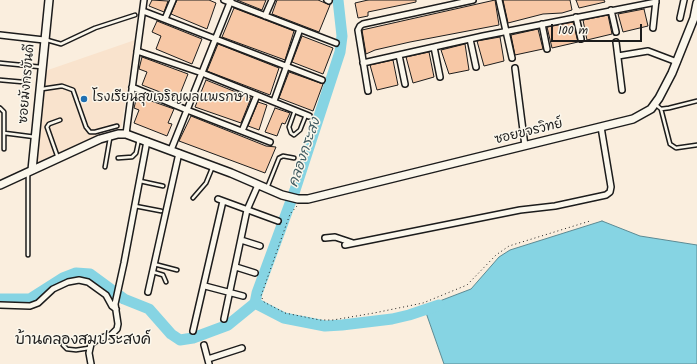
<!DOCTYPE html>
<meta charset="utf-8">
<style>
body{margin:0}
#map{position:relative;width:697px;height:364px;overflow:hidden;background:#faeede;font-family:Kalam,sans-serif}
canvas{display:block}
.scale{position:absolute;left:551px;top:24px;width:91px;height:18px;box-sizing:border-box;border:2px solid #1c1c1c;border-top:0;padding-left:5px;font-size:12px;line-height:14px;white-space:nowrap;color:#1c1c1c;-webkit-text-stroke:3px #fbf7ec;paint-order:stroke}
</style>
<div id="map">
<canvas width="697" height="364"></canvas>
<div class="scale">100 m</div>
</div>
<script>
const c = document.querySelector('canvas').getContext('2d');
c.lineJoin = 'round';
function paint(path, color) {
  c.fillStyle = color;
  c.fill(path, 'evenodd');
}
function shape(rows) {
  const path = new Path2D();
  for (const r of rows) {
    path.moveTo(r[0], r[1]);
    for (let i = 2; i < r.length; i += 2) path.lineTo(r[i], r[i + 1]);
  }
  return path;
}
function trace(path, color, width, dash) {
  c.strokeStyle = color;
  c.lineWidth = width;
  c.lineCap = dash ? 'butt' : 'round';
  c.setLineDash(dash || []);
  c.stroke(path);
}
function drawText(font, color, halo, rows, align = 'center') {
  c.font = font + ' Kalam,"Playpen Sans Thai",sans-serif';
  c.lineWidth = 3;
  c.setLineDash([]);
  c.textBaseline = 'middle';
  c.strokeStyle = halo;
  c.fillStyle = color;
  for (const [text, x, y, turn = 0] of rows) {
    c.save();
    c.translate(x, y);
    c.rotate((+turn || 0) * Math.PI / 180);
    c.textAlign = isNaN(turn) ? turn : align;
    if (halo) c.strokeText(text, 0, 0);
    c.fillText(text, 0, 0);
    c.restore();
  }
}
paint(shape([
 [135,40,121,128,103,133,36,163,45,71]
]), '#f9e3cd');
const water = shape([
 [602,221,640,236,697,245,697,364,444,364,424,307,471,289,499,257,510,250,602,221]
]);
paint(water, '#86d4e3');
trace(water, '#5c8a93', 1);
trace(shape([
 [0,299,30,299,63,278,76,273,90,274,124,299,149,309,171,334,180,340,193,338,228,325,255,303,284,318,325,326,342,325,392,319,409,315,439,305],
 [255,303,257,293,295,190,340,52,342,36,338,0]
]), '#86d4e3', 11);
const building = shape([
 [152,0,168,1,164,12,149,6,152,0],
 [177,0,209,0,216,3,207,29,171,14,177,0],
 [237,0,266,0,262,10,237,0],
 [277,0,318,0,330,5,319,32,272,14,277,0],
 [368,0,416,0,416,2,368,12,368,16,358,18,355,3,368,0],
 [495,0,499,25,410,42,375,50,366,54,362,30,495,0],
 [503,0,570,0,572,10,562,13,543,14,508,23,503,0],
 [576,0,604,0,605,2,579,8,576,0],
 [234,8,294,31,285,60,222,37,234,8],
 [644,9,648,26,623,32,618,14,644,9],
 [608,15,612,34,587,40,583,20,608,15],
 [157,21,202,39,192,64,156,49,161,36,152,32,157,21],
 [573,22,578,42,552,48,547,27,573,22],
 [538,29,543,49,515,55,511,35,538,29],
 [302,36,333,48,323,74,292,62,302,36],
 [500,37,504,61,484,66,477,41,500,37],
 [218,44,279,68,270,95,207,71,218,44],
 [465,44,469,70,449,74,441,50,465,44],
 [429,52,434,77,413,83,406,57,429,52],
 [142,57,188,74,178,99,142,85,147,72,139,69,142,57],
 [393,60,398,85,377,90,370,65,393,60],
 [289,72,323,84,313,111,279,98,289,72],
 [206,80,251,98,241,123,195,107,206,80],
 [137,96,174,109,168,123,172,124,167,136,134,123,139,110,134,108,137,96],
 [258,102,267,105,259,130,248,126,258,102],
 [275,108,290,113,285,124,282,123,277,136,265,132,275,108],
 [191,116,266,146,276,147,265,173,179,141,191,116]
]);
paint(building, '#f7c8a6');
trace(building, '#1c1c1c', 1);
const lane = shape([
 [47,40,61,44,95,28,135,15],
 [0,63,41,67],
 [0,80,23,82,26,77,28,65],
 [42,89,62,86,73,90,86,127,90,132,95,132,117,126],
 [655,104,661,109,669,108,697,101],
 [0,108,4,112,4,149],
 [661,109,670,144,676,148,697,145],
 [295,110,289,127,291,133,294,135,300,130,306,115],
 [4,133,35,137],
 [58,158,47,127,49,124,60,120],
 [118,158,132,157,136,153,139,139],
 [105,167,110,138],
 [140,181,163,186],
 [267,188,279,158,283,156,294,158],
 [193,198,206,183,213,166],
 [135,206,161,211],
 [28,255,28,173],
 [154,264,177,270],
 [153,272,163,275,166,282],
 [63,345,67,349,76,350,89,348]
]);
const street = shape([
 [224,0,336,43],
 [327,0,329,1],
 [499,0,512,58],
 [611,10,616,32],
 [143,11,322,80],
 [265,16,272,0],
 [576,17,581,39],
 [680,18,684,0],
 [165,19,173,0],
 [542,24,547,49],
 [653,28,656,0],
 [0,35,44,40],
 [470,39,476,67],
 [616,42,622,90],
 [434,47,440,77],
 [137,51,202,73,309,116],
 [399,55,405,84],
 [618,56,648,51,677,62],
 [363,63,483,36,656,2],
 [515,68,525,146],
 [132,87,187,110,270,142],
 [368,91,358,30,360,26,363,24,473,0],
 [274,101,300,29],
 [242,131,257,95],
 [126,134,144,0],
 [171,150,231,0],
 [218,199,278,221],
 [325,238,335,237,353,243],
 [241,240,260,246],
 [345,245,520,210,555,206,606,195,610,192,611,187,601,127],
 [236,267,255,273],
 [205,286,243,296],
 [148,292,179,153],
 [0,305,30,306,38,303,53,289,68,282,79,280,88,282,106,295,112,306,116,309],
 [224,319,247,210,258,185],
 [193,331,223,201],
 [204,345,209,364],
 [208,359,242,348],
 [91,364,89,353,91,344,98,339,111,335,117,329,118,324,115,304,124,263,147,141]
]);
const secondary = shape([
 [32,170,49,0],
 [0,185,100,139,118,134,126,134,231,173,282,195,298,199,308,199,633,119,651,109,659,98,672,73,694,18,697,3]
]);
trace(lane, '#1c1c1c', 5.5);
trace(street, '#1c1c1c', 8);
trace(secondary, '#1c1c1c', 10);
trace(shape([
 [297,206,290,214,261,296,264,302,285,313,320,320,333,320,374,313,423,303,467,285,496,255,509,246,590,221]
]), '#1c1c1c', 1, [1, 3]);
trace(lane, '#fbf7ec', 2.5);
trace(street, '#fbf7ec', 5);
trace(secondary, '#fbf7ec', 7);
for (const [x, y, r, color] of [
 [84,99,4,"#1f6fb2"]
]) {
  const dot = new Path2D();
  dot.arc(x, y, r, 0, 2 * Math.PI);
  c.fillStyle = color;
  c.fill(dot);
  trace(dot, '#fbf7ec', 1.5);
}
drawText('13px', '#1c1c1c', '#fbf7ec', [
 ["ซอยมังกรขันดี",28,84,-85],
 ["ซอยขจรวิทย์",529,133,-14]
]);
drawText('13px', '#1c1c1c', '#fbf7ec', [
 ["โรงเรียนสุขเจริญผลแพรกษา",92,99]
], 'left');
drawText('italic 14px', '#415c62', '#fbf7ec', [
 ["คลองกระสง",306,153,-71]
]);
drawText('15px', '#1c1c1c', '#fbf7ec', [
 ["บ้านคลองสมประสงค์",83,341]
]);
</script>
